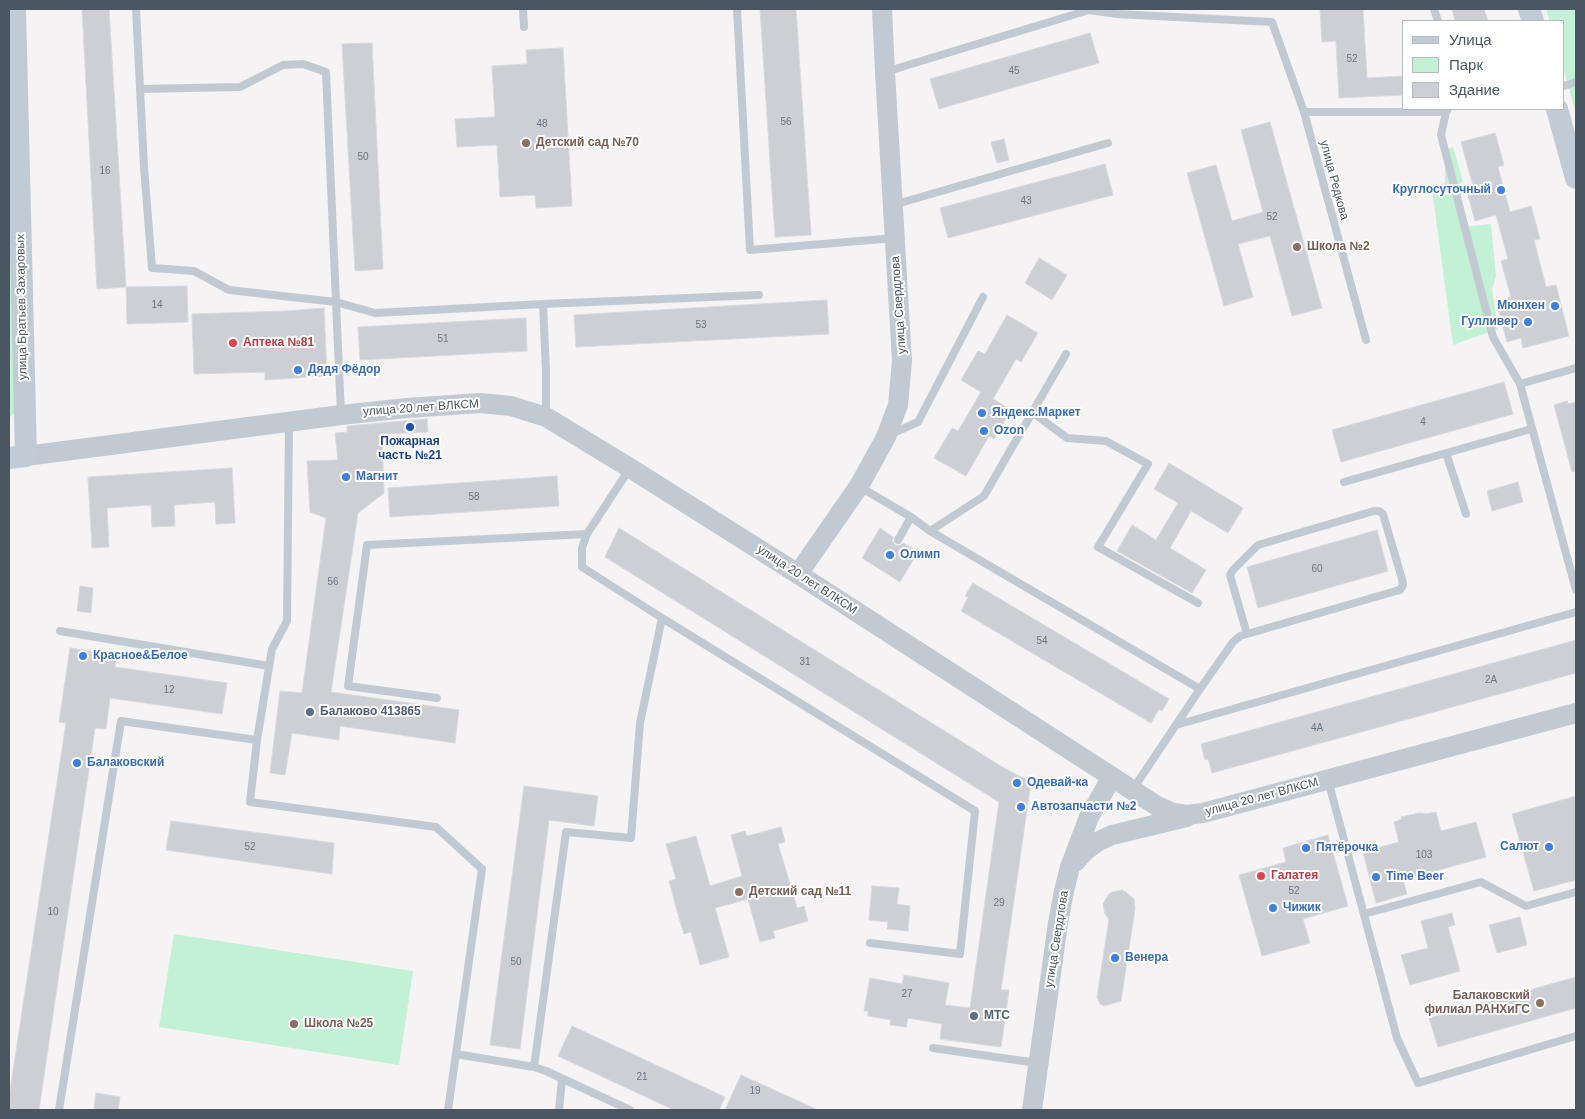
<!DOCTYPE html>
<meta charset="utf-8">
<style>
body{margin:0}
#map{position:relative;width:1585px;height:1119px;overflow:hidden;background:#f5f3f3;font-family:Helvetica,sans-serif}
canvas{display:block}
.frame{position:absolute;inset:0;border:10px solid #4a5661;pointer-events:none}
.legend{position:absolute;left:1402px;top:20px;width:162px;height:90px;box-sizing:border-box;background:#fff;border:1px solid #b7bbc0;margin:0;padding:6px 9px;list-style:none;font-size:15px;color:#4a5661}
.legend li{display:flex;align-items:center;gap:10px;height:25px}
.legend b{width:25px;border:1px solid #b7bbc0}
</style>
<div id="map">
<canvas width="1585" height="1119"></canvas>
<div class="frame"></div>
<ul class="legend">
<li><b style="height:6px;background:#c1cbd6"></b>Улица</li>
<li><b style="height:14px;background:#c3f1d5"></b>Парк</li>
<li><b style="height:14px;background:#cdcfd5"></b>Здание</li>
</ul>
</div>
<script>
const c = document.querySelector('canvas').getContext('2d');
c.lineJoin = 'round';
function paint(path, color) {
  c.fillStyle = color;
  c.fill(path, 'evenodd');
}
function shape(rows) {
  const path = new Path2D();
  for (const r of rows) {
    path.moveTo(r[0], r[1]);
    for (let i = 2; i < r.length; i += 2) path.lineTo(r[i], r[i + 1]);
  }
  return path;
}
function trace(path, color, width, dash) {
  c.strokeStyle = color;
  c.lineWidth = width;
  c.lineCap = dash ? 'butt' : 'round';
  c.setLineDash(dash || []);
  c.stroke(path);
}
function drawText(font, color, halo, rows, align = 'center') {
  c.font = font + ' Helvetica,sans-serif';
  c.lineWidth = 4;
  c.setLineDash([]);
  c.textBaseline = 'middle';
  c.strokeStyle = halo;
  c.fillStyle = color;
  for (const [text, x, y, turn = 0] of rows) {
    c.save();
    c.translate(x, y);
    c.rotate((+turn || 0) * Math.PI / 180);
    c.textAlign = isNaN(turn) ? turn : align;
    if (halo) c.strokeText(text, 0, 0);
    c.fillText(text, 0, 0);
    c.restore();
  }
}
paint(shape([
 [1546,9,1576,9,1576,114,1564,70,1564,21,1550,21],
 [9,77,17,412,9,418],
 [1453,147,1463,181,1455,187,1465,227,1491,224,1496,276,1492,289,1498,329,1453,345,1432,189,1445,183,1445,150],
 [174,934,413,971,399,1065,159,1027]
]), '#c3f1d5');
const building = shape([
 [82,9,109,9,126,287,97,289,82,9],
 [760,9,796,9,811,235,775,237,760,9],
 [1320,9,1363,9,1367,78,1404,76,1404,95,1339,98,1336,41,1322,42,1320,9],
 [1452,9,1484,9,1488,21,1455,21,1452,9],
 [1090,33,1099,63,939,109,930,79,1090,33],
 [372,43,383,269,355,271,342,44,372,43],
 [563,48,572,206,536,208,535,195,500,197,497,145,457,147,455,119,495,117,492,66,527,64,526,50,563,48],
 [1270,122,1322,308,1292,316,1270,236,1238,244,1253,297,1224,306,1187,173,1216,165,1232,221,1263,212,1241,130,1270,122],
 [1495,133,1504,165,1498,167,1510,212,1531,206,1540,239,1534,240,1546,287,1556,285,1569,336,1523,348,1521,338,1507,342,1496,301,1511,297,1501,261,1508,259,1496,215,1475,221,1466,188,1473,186,1461,142,1495,133],
 [1004,139,1009,160,997,163,991,142,1004,139],
 [1105,164,1113,195,948,238,940,208,1105,164],
 [1039,258,1067,275,1052,300,1025,283,1039,258],
 [187,286,188,322,127,324,126,287,187,286],
 [827,300,829,334,576,347,574,315,827,300],
 [324,308,327,376,265,380,265,372,194,374,192,314,286,311,324,308],
 [1007,315,1038,333,1021,362,1016,359,993,399,1011,410,994,439,989,436,966,476,934,458,952,428,958,431,981,392,961,380,978,351,985,354,1007,315],
 [526,318,527,351,360,360,358,327,526,318],
 [1504,382,1513,414,1341,462,1332,430,1504,382],
 [1567,401,1568,404,1576,402,1576,471,1572,472,1554,405,1567,401],
 [427,419,428,432,382,434,384,493,358,513,331,692,459,710,455,743,340,726,339,740,292,733,285,775,270,773,280,691,302,693,326,518,310,512,307,461,338,460,335,433,347,432,347,426,427,419],
 [1169,463,1243,508,1228,533,1191,511,1170,548,1206,570,1192,593,1117,551,1132,525,1156,540,1178,503,1154,489,1169,463],
 [232,468,235,523,216,524,215,502,174,505,175,526,152,527,151,505,107,508,109,547,92,548,88,477,232,468],
 [557,476,559,506,390,517,388,488,557,476],
 [1518,482,1523,502,1492,511,1487,491,1518,482],
 [619,528,1004,768,1031,782,1001,990,1009,990,1001,1047,940,1039,942,1024,908,1018,906,1027,890,1025,891,1020,868,1016,868,1011,864,1011,870,978,902,984,904,975,949,983,945,1005,970,1008,999,802,605,557,619,528],
 [880,528,893,537,892,541,895,545,899,546,903,543,918,552,900,582,862,558,880,528],
 [1377,530,1388,571,1258,608,1247,567,1377,530],
 [973,583,1169,699,1162,711,1159,709,1151,723,961,611,968,597,965,596,973,583],
 [80,586,93,588,91,613,77,611,80,586],
 [1576,640,1576,673,1212,773,1208,759,1205,760,1201,744,1576,640],
 [70,648,117,655,115,667,227,683,222,714,110,698,106,729,95,728,39,1110,9,1110,9,1097,66,723,59,722,70,648],
 [524,786,598,796,594,826,549,820,520,1049,490,1045,524,786],
 [1576,796,1576,880,1534,891,1512,814,1576,796],
 [1436,812,1441,831,1476,822,1486,857,1403,880,1407,894,1376,903,1363,852,1399,842,1394,822,1402,819,1401,817,1419,813,1426,814,1436,812],
 [171,821,334,843,332,874,166,850,171,821],
 [781,827,785,842,778,844,791,887,797,908,804,906,808,921,773,931,775,938,760,942,748,899,715,908,729,957,700,965,691,932,684,934,679,918,669,881,676,879,666,844,696,836,710,886,742,876,731,835,745,831,747,836,781,827],
 [1328,835,1348,906,1303,919,1310,943,1262,956,1239,875,1286,862,1283,848,1328,835],
 [872,886,899,888,897,904,910,906,908,931,887,929,888,922,869,920,872,886],
 [1122,890,1126,892,1134,899,1135,909,1121,1001,1104,1006,1100,1004,1097,997,1109,919,1105,914,1103,904,1108,895,1112,892,1122,890],
 [1452,913,1455,925,1448,927,1460,971,1410,985,1401,955,1428,948,1421,921,1452,913],
 [1520,917,1527,945,1497,953,1489,925,1520,917],
 [1576,977,1576,1008,1438,1047,1429,1018,1576,977],
 [572,1026,725,1097,719,1110,674,1110,558,1056,572,1026],
 [741,1075,818,1110,725,1110,741,1075],
 [96,1093,120,1097,118,1110,94,1110,96,1093]
]);
paint(building, '#cdcfd5');
trace(building, '#d7d9de', 1);
trace(shape([
 [136,9,144,167,152,268,194,271,229,290,336,302,341,415],
 [523,9,524,27],
 [737,9,750,250,895,238],
 [1434,9,1438,21],
 [885,72,1089,10,1117,14,1272,22,1304,112,1446,112],
 [1564,86,1576,82],
 [140,89,240,87,283,65,303,64,326,72,336,302,375,313,543,304,759,295],
 [1448,109,1446,112,1441,135,1493,337,1520,384,1576,590],
 [1304,112,1366,340],
 [893,205,1108,143],
 [543,304,546,371,546,416],
 [1520,384,1576,368],
 [1032,412,1067,438,1106,441,1148,464,1098,547,1198,603],
 [289,423,287,621,272,649,257,740,250,802,436,827,482,869,448,1110],
 [891,434,918,422,983,297],
 [1446,453,1466,514],
 [1344,482,1531,429],
 [860,487,911,517,930,531,1200,689,1133,789],
 [930,531,984,496,1066,354],
 [587,534,582,548,582,567,662,618],
 [898,540,911,517],
 [60,631,269,666],
 [1200,689,1233,642,1240,636,1396,591,1400,590,1403,585,1402,579,1383,514,1379,511,1374,511,1258,545,1233,570,1230,575,1247,634],
 [437,698,348,686,367,545,587,534,630,468],
 [1176,725,1576,612],
 [1328,780,1397,1038,1418,1083,1576,1036],
 [1364,914,1481,882,1526,906,1576,892],
 [933,1048,1037,1063],
 [456,1054,534,1067,546,1071,630,1110],
 [534,1067,566,832,631,838,640,723,662,618,975,811,960,954,870,943],
 [59,1110,121,721,257,740],
 [559,1110,562,1079]
]), '#c1cad2', 8);
trace(shape([
 [26,456,341,415,407,408,480,403,511,406,546,417,630,468,798,574,1157,806,1173,813,1187,815,1203,813,1576,713],
 [798,574,859,486,886,437,898,405,902,361,885,72,882,9],
 [1075,862,1085,851,1097,842,1112,835,1187,817],
 [1032,1110,1058,923,1064,891,1070,867,1089,817,1112,777]
]), '#c1cad2', 20);
trace(shape([
 [1529,9,1533,21],
 [1557,109,1576,178],
 [9,458,26,456,15,9]
]), '#c1cbd6', 22);
for (const [x, y, r, color] of [
 [526,143,5,"#8d6e63"],
 [1501,190,5,"#3f7fe0"],
 [1297,247,5,"#8d6e63"],
 [1555,306,5,"#3f7fe0"],
 [1528,322,5,"#3f7fe0"],
 [233,343,5,"#e0444e"],
 [298,370,5,"#3f7fe0"],
 [982,413,5,"#3f7fe0"],
 [410,427,5,"#1a4fb4"],
 [984,431,5,"#3f7fe0"],
 [346,477,5,"#3f7fe0"],
 [890,555,5,"#3f7fe0"],
 [83,656,5,"#3f7fe0"],
 [310,712,5,"#5c6f8a"],
 [77,763,5,"#3f7fe0"],
 [1017,783,5,"#3f7fe0"],
 [1021,807,5,"#3f7fe0"],
 [1549,847,5,"#3f7fe0"],
 [1306,848,5,"#3f7fe0"],
 [1261,876,5,"#e0444e"],
 [1376,877,5,"#3f7fe0"],
 [739,892,5,"#8d6e63"],
 [1273,908,5,"#3f7fe0"],
 [1115,958,5,"#3f7fe0"],
 [1540,1003,5,"#8d6e63"],
 [974,1016,5,"#5c6f8a"],
 [294,1024,5,"#8d6e63"]
]) {
  const dot = new Path2D();
  dot.arc(x, y, r, 0, 2 * Math.PI);
  c.fillStyle = color;
  c.fill(dot);
  trace(dot, '#fff', 2);
}
drawText('10px', '#6b747e', null, [
 ["52",1352,59],
 ["45",1014,71],
 ["56",786,122],
 ["48",542,124],
 ["50",363,157],
 ["16",105,171],
 ["43",1026,201],
 ["52",1272,217],
 ["14",157,305],
 ["53",701,325],
 ["51",443,339],
 ["4",1423,422],
 ["58",474,497],
 ["60",1317,569],
 ["56",333,582],
 ["54",1042,641],
 ["31",805,662],
 ["2А",1491,680],
 ["12",169,690],
 ["4А",1317,728],
 ["52",250,847],
 ["103",1424,855],
 ["52",1294,891],
 ["29",999,903],
 ["10",53,912],
 ["50",516,962],
 ["27",907,994],
 ["21",642,1077],
 ["19",755,1091]
]);
drawText('bold 12px', '#785e54', '#fff', [
 ["Детский сад №70",536,143],
 ["Школа №2",1307,247],
 ["Детский сад №11",749,892],
 ["Балаковский",1530,996,"right"],
 ["филиал РАНХиГС",1530,1010,"right"],
 ["Школа №25",304,1024]
], 'left');
drawText('12px', '#4a5661', '#fff', [
 ["улица Редкова",1334,180,75],
 ["улица Свердлова",899,305,-94],
 ["улица Братьев Захаровых",22,307,-91],
 ["улица 20 лет ВЛКСМ",421,408,-4],
 ["улица 20 лет ВЛКСМ",807,580,33],
 ["улица 20 лет ВЛКСМ",1262,797,-15],
 ["улица Свердлова",1057,939,-81]
]);
drawText('bold 12px', '#366cbe', '#fff', [
 ["Круглосуточный",1491,190,"right"],
 ["Мюнхен",1545,306,"right"],
 ["Гулливер",1518,322,"right"],
 ["Дядя Фёдор",308,370],
 ["Яндекс.Маркет",992,413],
 ["Ozon",994,431],
 ["Магнит",356,477],
 ["Олимп",900,555],
 ["Красное&Белое",93,656],
 ["Балаковский",87,763],
 ["Одевай-ка",1027,783],
 ["Автозапчасти №2",1031,807],
 ["Салют",1539,847,"right"],
 ["Пятёрочка",1316,848],
 ["Time Beer",1386,877],
 ["Чижик",1283,908],
 ["Венера",1125,958]
], 'left');
drawText('bold 12px', '#be3a42', '#fff', [
 ["Аптека №81",243,343],
 ["Галатея",1271,876]
], 'left');
drawText('bold 12px', '#164399', '#fff', [
 ["Пожарная",410,442],
 ["часть №21",410,456]
]);
drawText('bold 12px', '#4e5e75', '#fff', [
 ["Балаково 413865",320,712],
 ["МТС",984,1016]
], 'left');
</script>
